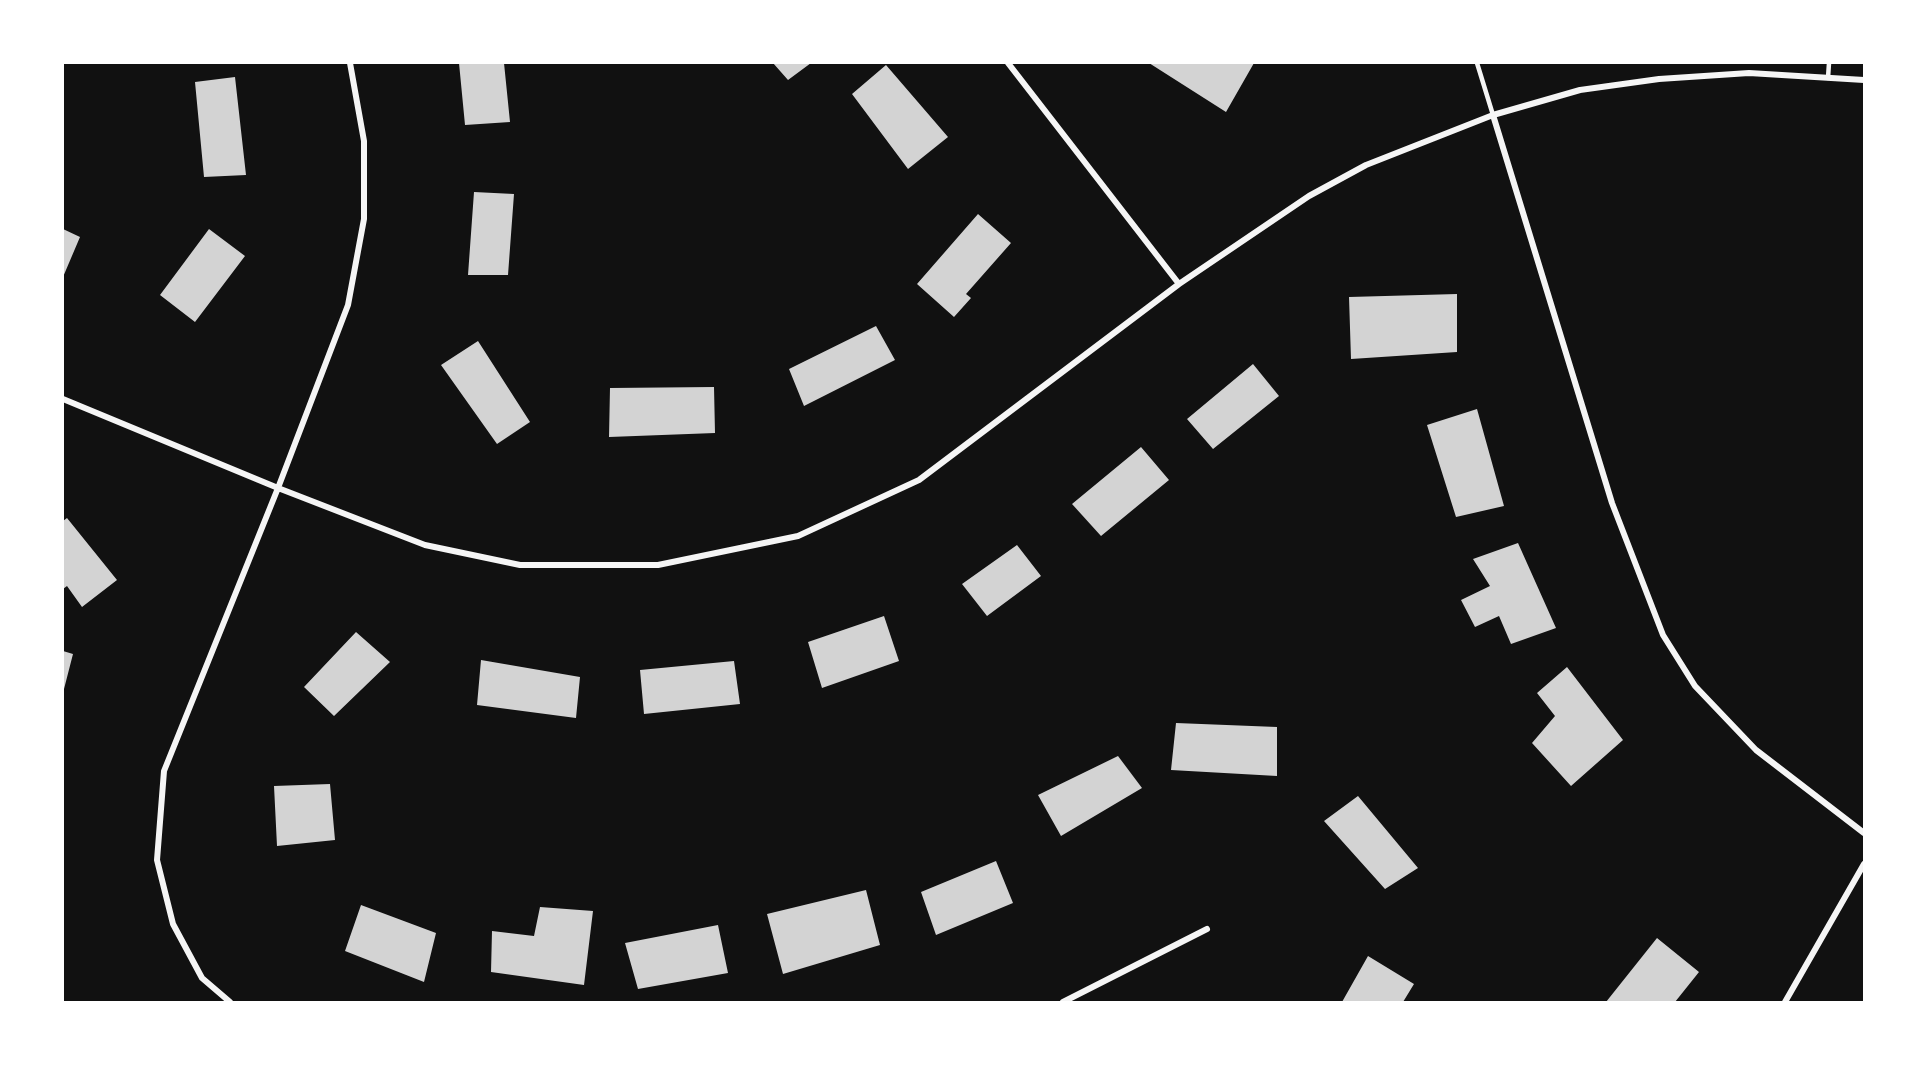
<!DOCTYPE html>
<style>
body{margin:0}
#map{position:relative;width:1927px;height:1065px;overflow:hidden;background:#111;font-family:Spectral,serif}
canvas{display:block}
.frame{position:absolute;inset:0;border:64px solid #fff;pointer-events:none}
</style>
<div id="map">
<canvas width="1927" height="1065"></canvas>
<div class="frame"></div>
</div>
<script>
const c = document.querySelector('canvas').getContext('2d');
c.lineJoin = 'round';
function paint(path, color) {
  c.fillStyle = color;
  c.fill(path, 'evenodd');
}
function shape(rows) {
  const path = new Path2D();
  for (const r of rows) {
    path.moveTo(r[0], r[1]);
    for (let i = 2; i < r.length; i += 2) path.lineTo(r[i], r[i + 1]);
  }
  return path;
}
function trace(path, color, width, dash) {
  c.strokeStyle = color;
  c.lineWidth = width;
  c.lineCap = dash ? 'butt' : 'round';
  c.setLineDash(dash || []);
  c.stroke(path);
}
paint(shape([
 [459,63,504,63,510,122,465,125],
 [773,63,811,63,788,80],
 [1149,63,1254,63,1226,112],
 [886,65,948,137,908,169,852,94],
 [235,77,246,175,204,177,195,82],
 [474,192,514,194,508,275,468,275],
 [978,214,1011,243,966,294,971,298,954,317,917,284],
 [63,229,80,237,63,277],
 [209,229,245,256,195,322,160,295],
 [1457,294,1457,352,1351,359,1349,297],
 [876,326,895,360,804,406,789,369],
 [478,341,530,422,497,444,441,365],
 [1253,364,1279,396,1213,449,1187,419],
 [714,387,715,433,609,437,610,388],
 [1477,409,1504,506,1456,517,1427,425],
 [1141,447,1169,480,1101,536,1072,504],
 [67,518,117,580,82,607,67,586,63,589,63,521],
 [1518,543,1556,628,1511,644,1499,616,1475,627,1461,600,1490,586,1473,559],
 [1017,545,1041,576,987,616,962,584],
 [884,616,899,661,822,688,808,642],
 [356,632,390,662,334,716,304,687],
 [63,651,73,654,64,689,63,689],
 [481,660,580,677,576,718,477,705],
 [734,661,740,704,644,714,640,670],
 [1567,667,1623,740,1571,786,1532,743,1555,716,1537,693],
 [1176,723,1277,727,1277,776,1171,770],
 [1118,756,1142,788,1061,836,1038,795],
 [330,784,335,840,277,846,274,786],
 [1358,796,1418,868,1385,889,1324,821],
 [996,861,1013,903,936,935,921,892],
 [866,890,880,945,783,974,767,914],
 [361,905,436,933,424,982,345,951],
 [540,907,593,911,584,985,491,972,492,931,534,936],
 [718,925,728,973,638,989,625,943],
 [1657,938,1699,972,1675,1002,1606,1002],
 [1368,956,1414,984,1403,1002,1342,1002]
]), '#d3d3d3');
trace(shape([
 [1477,63,1493,115],
 [1828,78,1829,63]
]), '#f5f5f5', 4.5);
trace(shape([
 [1008,63,1179,284],
 [1493,115,1612,503,1663,635,1695,686,1756,750,1864,833],
 [63,399,278,488,425,545,520,565,658,565,798,536,919,480,1179,284,1309,196,1366,165,1493,115,1580,90,1659,79,1749,73,1864,80],
 [230,1002,202,978,173,924,157,860,164,771,278,488,348,305,364,219,364,141,350,63],
 [1063,1002,1207,929],
 [1785,1002,1864,864]
]), '#f5f5f5', 6);
</script>
